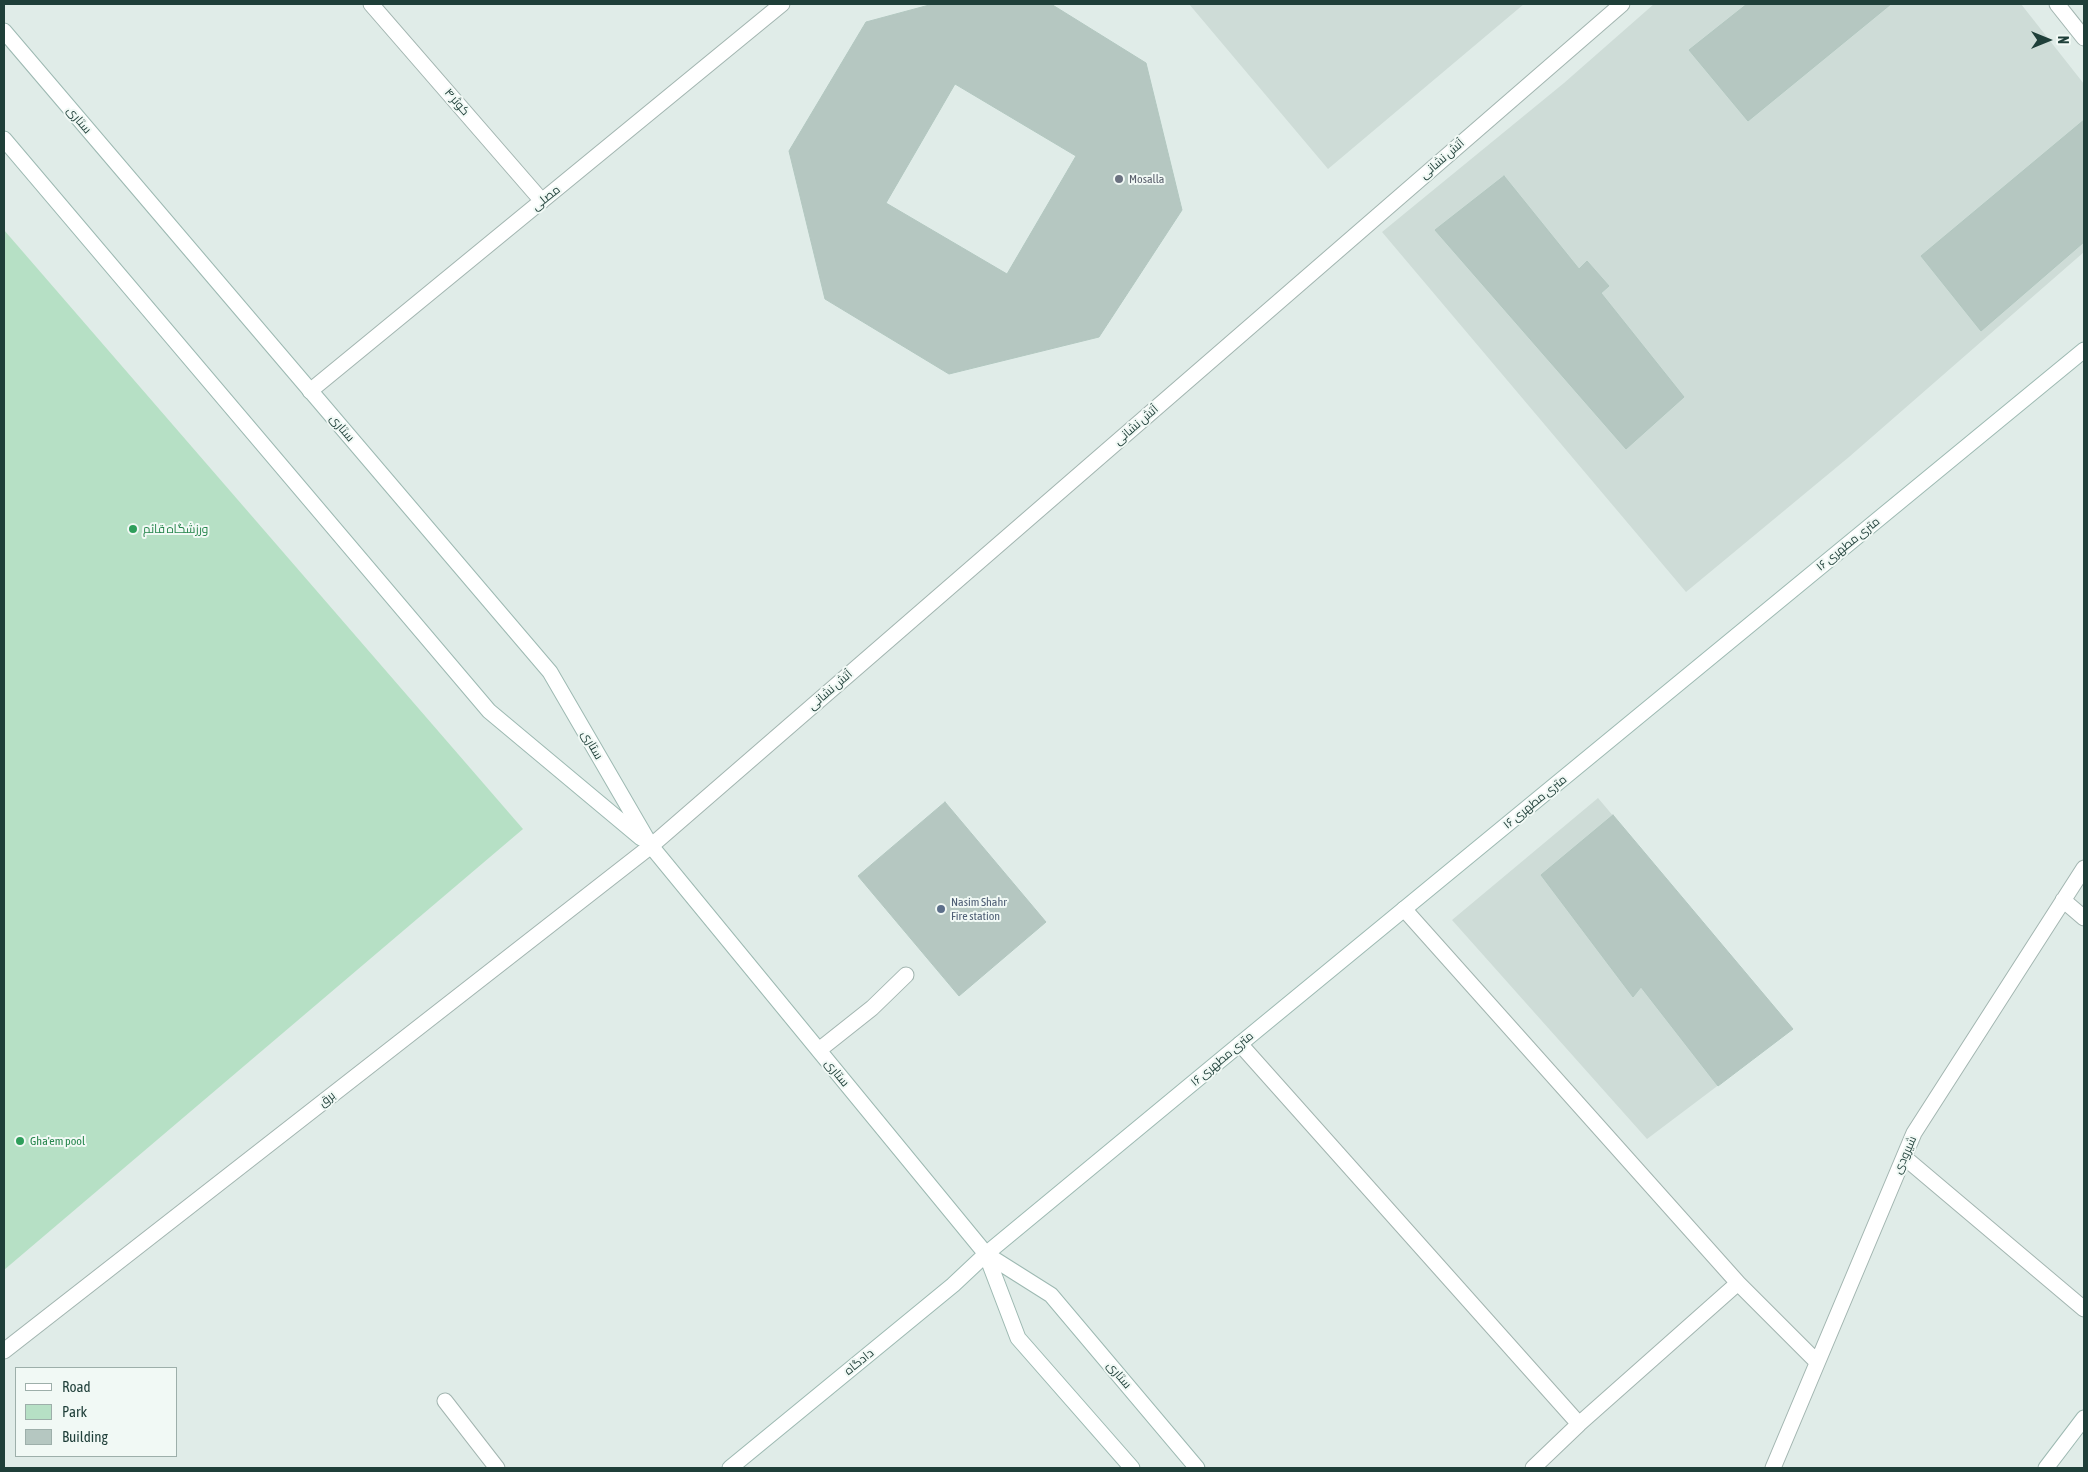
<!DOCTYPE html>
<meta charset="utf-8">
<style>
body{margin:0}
#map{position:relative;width:2088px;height:1472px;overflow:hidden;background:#e0ece8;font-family:"Asap Condensed",sans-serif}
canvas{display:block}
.frame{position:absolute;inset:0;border:5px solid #1f3f39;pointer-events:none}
.legend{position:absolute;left:15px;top:1367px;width:162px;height:90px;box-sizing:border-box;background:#f1f9f5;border:1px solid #9dafaa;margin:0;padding:6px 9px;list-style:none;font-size:15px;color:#1f3f39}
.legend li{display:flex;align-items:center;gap:10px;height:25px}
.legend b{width:25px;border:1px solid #9dafaa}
.north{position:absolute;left:2023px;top:15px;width:50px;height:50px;-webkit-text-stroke:4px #f1f9f5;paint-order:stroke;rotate:90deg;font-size:14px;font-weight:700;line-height:20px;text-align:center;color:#1f3f39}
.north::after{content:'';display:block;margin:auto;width:18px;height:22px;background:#1f3f39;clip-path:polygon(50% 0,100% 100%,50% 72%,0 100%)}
</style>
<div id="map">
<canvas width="2088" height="1472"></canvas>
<div class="frame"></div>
<ul class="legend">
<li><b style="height:6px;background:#fff"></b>Road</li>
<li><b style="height:14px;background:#b6e0c5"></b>Park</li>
<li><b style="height:14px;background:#b5c7c1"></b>Building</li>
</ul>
<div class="north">N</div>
</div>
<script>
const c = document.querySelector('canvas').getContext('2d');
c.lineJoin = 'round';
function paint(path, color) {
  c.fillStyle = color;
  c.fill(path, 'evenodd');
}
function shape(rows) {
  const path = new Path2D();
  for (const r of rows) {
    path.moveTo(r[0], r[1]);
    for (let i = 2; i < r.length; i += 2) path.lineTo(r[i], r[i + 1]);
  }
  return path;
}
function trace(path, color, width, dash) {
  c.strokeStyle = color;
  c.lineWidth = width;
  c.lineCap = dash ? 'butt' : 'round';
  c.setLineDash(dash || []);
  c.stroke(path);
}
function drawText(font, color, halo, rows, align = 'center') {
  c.font = font + ' "Asap Condensed",Cairo,sans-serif';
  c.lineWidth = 4;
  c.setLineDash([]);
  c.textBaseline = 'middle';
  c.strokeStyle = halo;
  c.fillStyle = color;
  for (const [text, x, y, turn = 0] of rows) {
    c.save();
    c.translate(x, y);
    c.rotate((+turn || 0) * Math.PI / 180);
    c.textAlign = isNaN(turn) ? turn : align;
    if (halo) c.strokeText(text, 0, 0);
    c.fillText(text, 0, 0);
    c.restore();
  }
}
paint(shape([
 [1189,4,1524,4,1328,169],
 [1654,4,2021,4,2084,84,2084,252,1849,457,1686,592,1382,232,1564,83],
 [1598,798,1793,1029,1647,1139,1452,920]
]), '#cedcd7');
paint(shape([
 [4,230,523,829,4,1270]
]), '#b6e0c5');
const building = shape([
 [933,4,1051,4,1146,63,1182,210,1099,337,949,374,825,299,789,151,866,22,933,4],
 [955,84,1076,156,1007,274,886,203,955,84],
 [1747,4,1891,4,1748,121,1689,50,1747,4],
 [2084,120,2084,242,1981,331,1921,256,2084,120],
 [1504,176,1579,269,1587,261,1609,286,1601,293,1684,397,1626,449,1435,230,1504,176],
 [945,802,1046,922,959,996,858,876,945,802],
 [1613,815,1793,1029,1718,1086,1641,987,1633,997,1541,875,1613,815]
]);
paint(building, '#b5c7c1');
trace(building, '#b2c7c0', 1);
const lane = shape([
 [819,1050,872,1008,906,975],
 [445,1401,497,1468]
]);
const street = shape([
 [371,4,542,201],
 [2057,4,2084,38],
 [310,391,782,4],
 [2063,900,2084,918],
 [1404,909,1738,1283,1817,1362],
 [1240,1044,1579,1424],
 [1904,1157,2084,1309],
 [4,1351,651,846,1622,4],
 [1533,1468,1579,1424,1738,1283],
 [1773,1468,1914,1133,2084,868]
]);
const secondary = shape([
 [4,31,550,672,651,846,986,1254,1051,1295,1197,1468],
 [4,139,489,711,641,838],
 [986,1254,1018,1338,1132,1468],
 [730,1468,953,1285,986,1254,1240,1044,2084,350],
 [2046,1468,2084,1418]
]);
trace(lane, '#a2b5b0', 17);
trace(street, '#a2b5b0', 17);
trace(secondary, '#9db9b2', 17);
trace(lane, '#fff', 15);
trace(street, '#fff', 15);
trace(secondary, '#fff', 15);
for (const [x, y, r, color] of [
 [1119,179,5,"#6b7280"],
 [133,529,5,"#2e9e5b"],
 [941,909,5,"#5c6f8a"],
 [20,1141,5,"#2e9e5b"]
]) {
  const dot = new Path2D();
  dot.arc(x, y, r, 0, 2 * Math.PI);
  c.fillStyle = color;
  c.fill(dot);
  trace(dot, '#f1f9f5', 2);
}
drawText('12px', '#1f3f39', '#f1f9f5', [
 ["کوثر ۴",457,102,49],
 ["ستاری",79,120,50],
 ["آتش نشانی",1442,159,-41],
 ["مصلی",546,198,-39],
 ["آتش نشانی",1136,425,-41],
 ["ستاری",342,428,50],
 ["۱۶ متری مطهری",1848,544,-39],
 ["آتش نشانی",830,690,-41],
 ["ستاری",592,745,60],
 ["۱۶ متری مطهری",1535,802,-39],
 ["۱۶ متری مطهری",1222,1059,-40],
 ["ستاری",837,1073,51],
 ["برق",327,1099,-38],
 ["شیرودی",1905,1155,-66],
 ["دادگاه",859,1362,-39],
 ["ستاری",1119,1375,50]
]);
drawText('12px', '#5b616d', '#f1f9f5', [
 ["Mosalla",1129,179]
], 'left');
drawText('12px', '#27864d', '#f1f9f5', [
 ["ورزشگاه قائم",143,529],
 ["Gha'em pool",30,1141]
], 'left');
drawText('12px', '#4e5e75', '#f1f9f5', [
 ["Nasim Shahr",951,902],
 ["Fire station",951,916]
], 'left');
</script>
